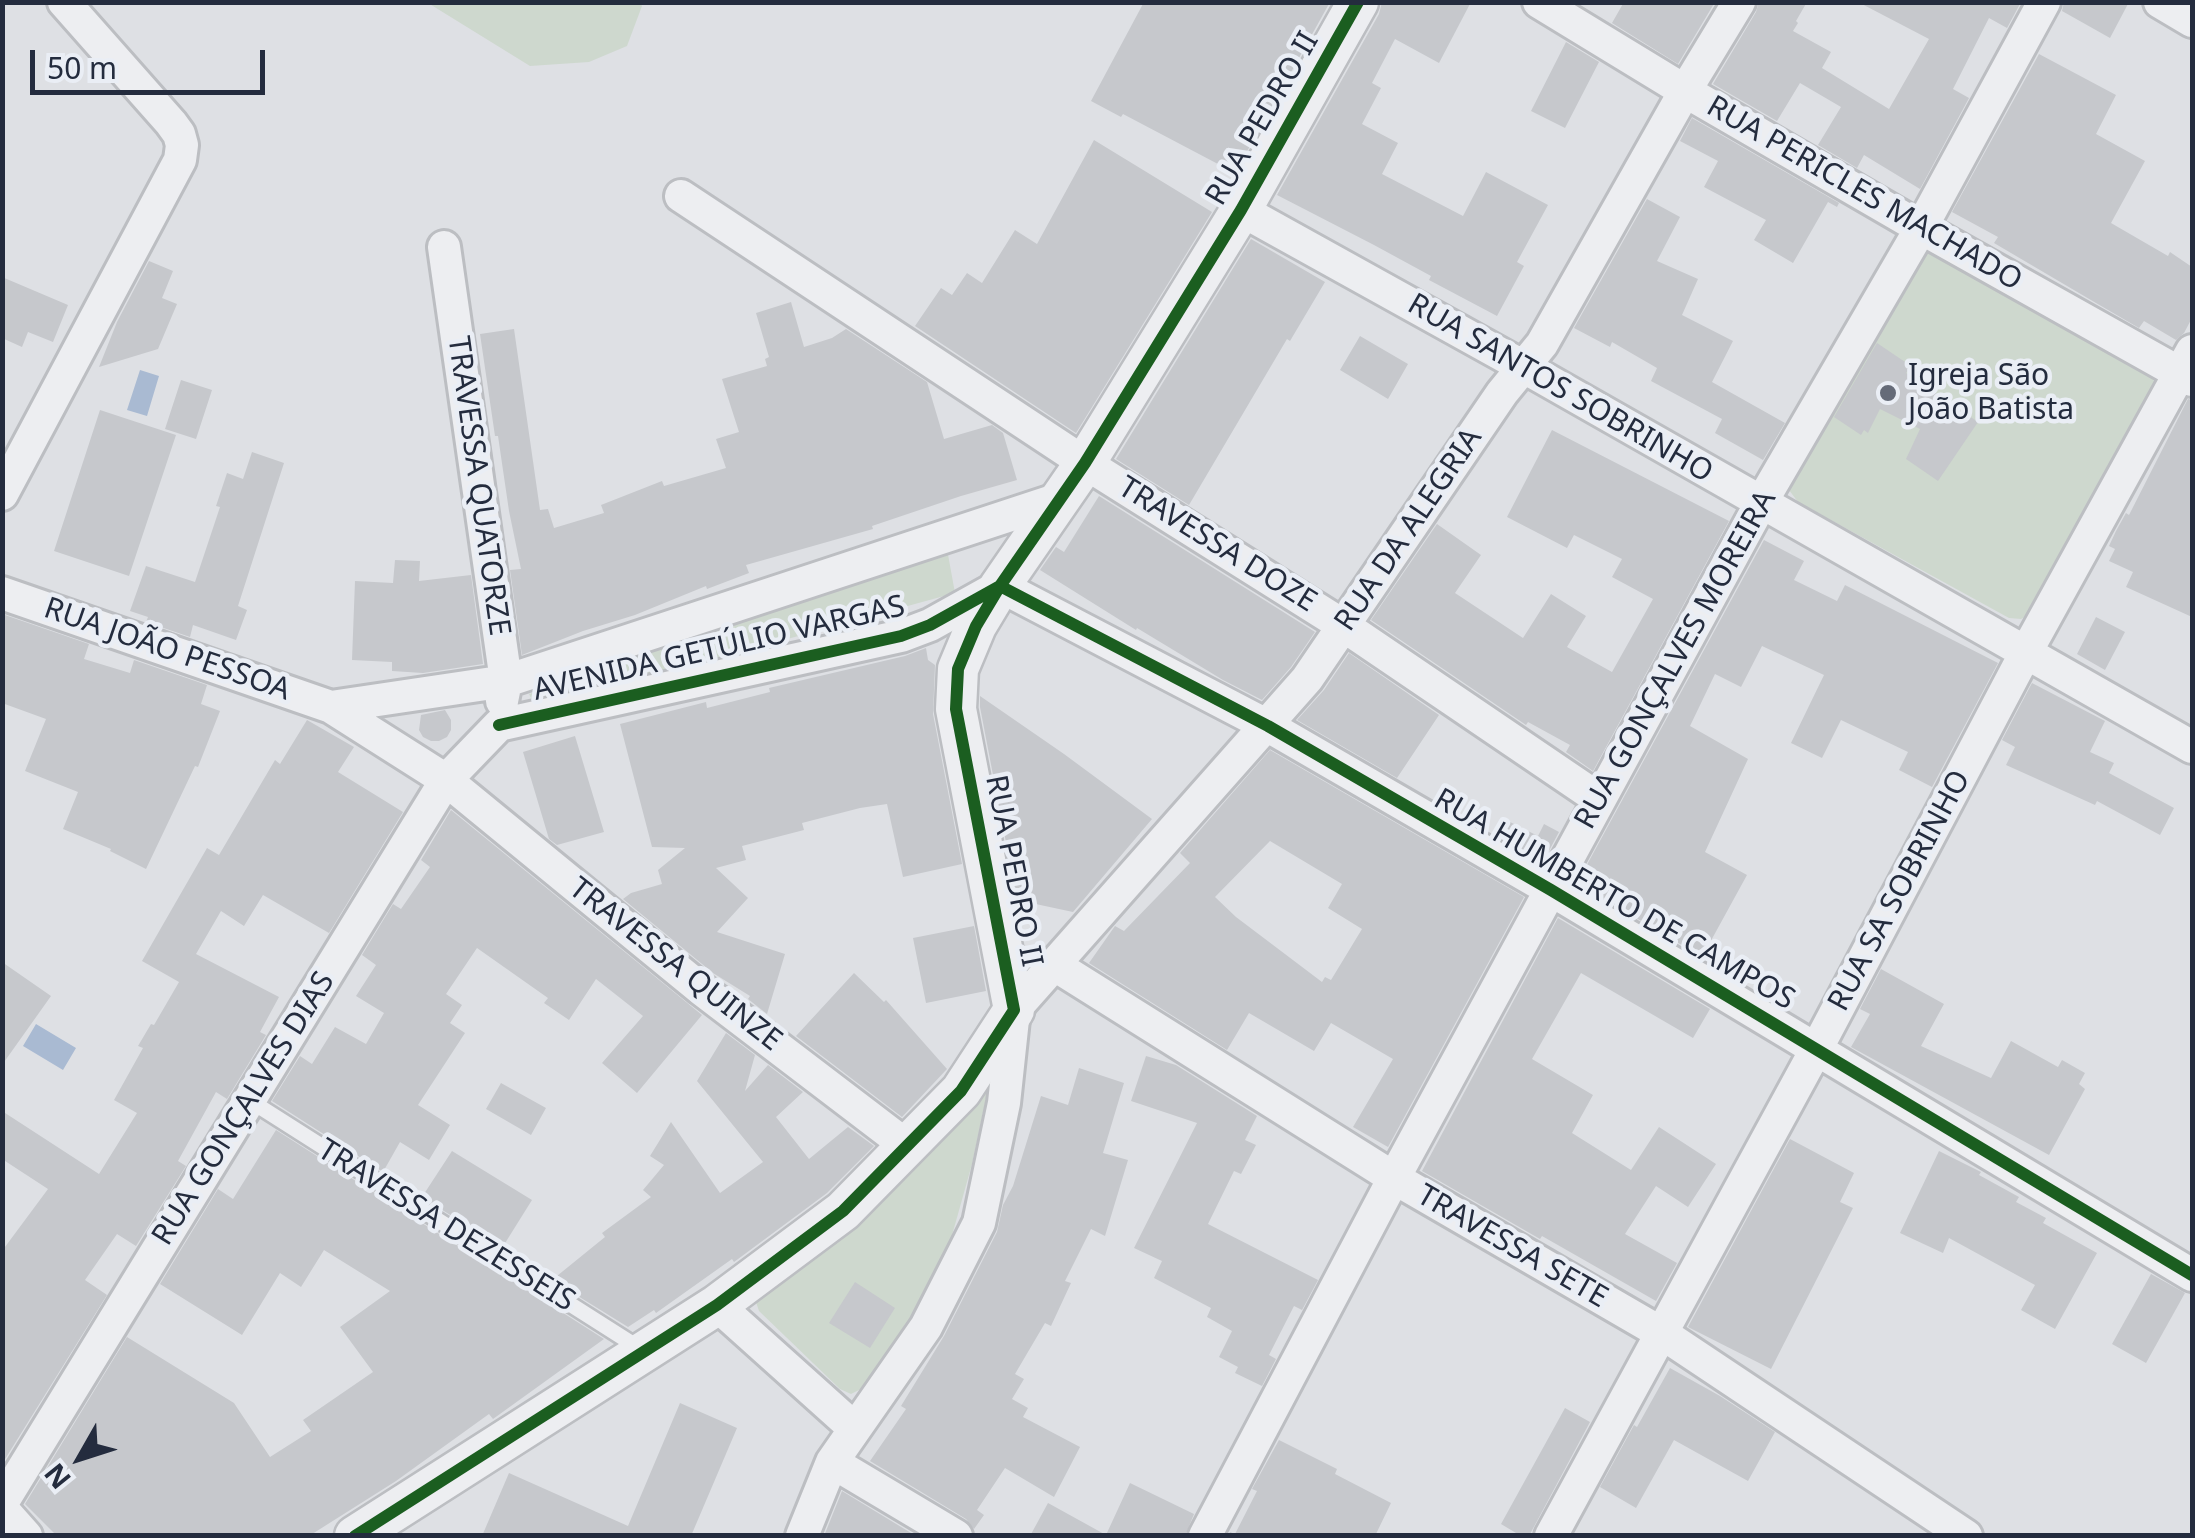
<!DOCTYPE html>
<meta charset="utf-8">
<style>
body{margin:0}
#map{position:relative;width:2195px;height:1538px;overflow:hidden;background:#dee0e4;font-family:"Noto Sans",sans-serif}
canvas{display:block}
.frame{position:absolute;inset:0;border:5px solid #242c3e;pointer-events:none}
.north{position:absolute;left:30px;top:1408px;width:100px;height:100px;-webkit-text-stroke:8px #eaeef5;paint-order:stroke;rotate:231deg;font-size:28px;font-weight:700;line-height:40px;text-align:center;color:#242c3e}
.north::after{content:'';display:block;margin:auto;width:35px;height:45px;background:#242c3e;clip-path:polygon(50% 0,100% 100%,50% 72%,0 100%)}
.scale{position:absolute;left:30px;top:50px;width:235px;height:45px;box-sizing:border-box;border:5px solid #242c3e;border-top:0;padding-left:12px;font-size:30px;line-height:35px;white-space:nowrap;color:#242c3e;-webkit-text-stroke:8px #eaeef5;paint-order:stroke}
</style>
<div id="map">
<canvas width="2195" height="1538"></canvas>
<div class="frame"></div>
<div class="north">N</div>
<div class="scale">50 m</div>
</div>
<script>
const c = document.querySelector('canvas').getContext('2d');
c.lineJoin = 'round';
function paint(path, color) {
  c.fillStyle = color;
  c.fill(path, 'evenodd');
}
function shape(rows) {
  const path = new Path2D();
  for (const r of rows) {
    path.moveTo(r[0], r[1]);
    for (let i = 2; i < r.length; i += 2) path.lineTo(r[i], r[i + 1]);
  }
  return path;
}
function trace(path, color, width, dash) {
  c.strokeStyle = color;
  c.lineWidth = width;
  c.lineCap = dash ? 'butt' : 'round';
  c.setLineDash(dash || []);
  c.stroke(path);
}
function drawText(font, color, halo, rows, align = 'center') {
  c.font = font + ' "Noto Sans",sans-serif';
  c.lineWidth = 9;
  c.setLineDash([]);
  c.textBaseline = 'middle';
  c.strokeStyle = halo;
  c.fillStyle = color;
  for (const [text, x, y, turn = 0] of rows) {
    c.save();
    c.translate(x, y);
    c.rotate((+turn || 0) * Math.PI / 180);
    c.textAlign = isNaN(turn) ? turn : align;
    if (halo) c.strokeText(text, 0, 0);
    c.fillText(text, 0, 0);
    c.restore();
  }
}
paint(shape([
 [640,3,642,6,627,46,589,62,530,66,428,3],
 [1927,252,2145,372,2153,379,2157,388,2029,615,2021,619,2009,618,1798,502,1789,490,1788,482,1919,254],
 [947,549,955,593,536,708,529,694],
 [991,1075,972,1164,942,1271,889,1351,861,1389,851,1394,840,1389,759,1311,756,1302,759,1290,769,1280,848,1232,899,1179]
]), '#ced8ce');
paint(shape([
 [140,370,159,376,147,416,127,410],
 [36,1024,76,1048,63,1070,23,1046]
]), '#a9bad2');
paint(shape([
 [1144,2,1330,2,1235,173,1123,114,1121,117,1091,101],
 [1382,2,1471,2,1439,63,1395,39,1372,83,1381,88,1362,124,1398,143,1382,174,1463,216,1486,172,1548,205,1517,262,1524,266,1497,316,1429,280,1431,276,1374,245,1277,195,1379,14],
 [1624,2,1715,2,1678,64,1612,23],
 [1759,2,1807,2,1796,21,1798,23,1793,31,1831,52,1822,68,1889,109,1929,39,1858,2,2021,2,2007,28,1989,18,1953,89,1969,98,1920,189,1864,155,1857,168,1818,145,1841,107,1800,83,1777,121,1713,84,1756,12],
 [2064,2,2129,2,2110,38,2062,11],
 [1566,42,1599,62,1565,128,1531,111],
 [2039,54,2116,95,2096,134,2145,161,2111,223,2168,256,2170,252,2192,267,2192,318,2184,333,2176,340,2144,321,2139,328,2096,303,1994,243,1998,237,1952,212],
 [1692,118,1839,203,1837,207,1828,202,1793,263,1754,240,1766,220,1704,187,1718,161,1680,141],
 [1094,140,1212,212,1076,433,915,326,941,288,952,295,967,273,982,283,1015,230,1037,244],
 [1647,199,1680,217,1657,261,1698,279,1682,315,1733,341,1712,382,1785,423,1763,460,1715,433,1722,419,1651,381,1657,368,1612,342,1610,347,1574,328],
 [1251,239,1325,282,1290,341,1287,339,1189,505,1116,459],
 [149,261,173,271,162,298,177,304,158,349,99,367,117,322],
 [2,277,68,305,53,342,28,332,22,347,2,338],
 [791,302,804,347,832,338,846,329,927,382,944,439,992,425,1003,433,1017,480,961,496,872,526,873,529,746,565,749,573,707,589,706,586,635,615,583,631,522,655,510,570,521,569,509,511,498,436,495,436,480,334,514,329,540,510,548,509,554,528,604,513,601,505,662,481,664,486,726,468,716,439,739,432,722,379,767,366,765,359,769,357,756,313],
 [1360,336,1408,364,1388,399,1340,370],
 [1877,343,1911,366,1906,373,1978,422,1938,481,1906,459,1920,429,1880,409,1868,433,1864,430,1861,435,1834,417],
 [181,380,212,390,196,439,165,429],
 [2188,399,2192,400,2192,617,2126,587,2133,572,2109,561,2115,549,2109,546,2116,531,2126,513,2129,515],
 [100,410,176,435,129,576,54,551],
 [1552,430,1729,521,1593,771,1566,752,1570,745,1528,722,1526,725,1371,620,1437,524,1481,555,1455,593,1523,638,1551,594,1586,616,1567,647,1612,672,1653,599,1612,577,1622,559,1574,535,1567,548,1507,517],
 [252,452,284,463,238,606,247,610,236,640,193,625,190,637,146,622,148,617,130,611,146,566,195,582,220,507,216,506,227,473,243,479],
 [1099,496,1315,632,1291,667,1262,700,1223,680,1137,628,1136,630,1040,570,1056,547,1064,552],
 [1764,540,1804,561,1794,580,1837,601,1845,585,1998,663,1932,787,1899,770,1908,752,1841,720,1822,758,1791,743,1824,675,1762,646,1741,687,1715,674,1690,726,1748,759,1705,852,1747,875,1702,957,1577,883],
 [395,560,420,561,419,581,471,575,483,664,423,673,392,671,392,662,352,660,355,581,393,583],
 [2,614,89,644,84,659,130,673,134,660,207,685,201,704,220,711,198,767,195,766,146,869,110,851,111,849,63,829,78,792,25,771,46,719,2,703],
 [2096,617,2125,632,2105,670,2077,654],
 [926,648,928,660,935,665,933,714,962,864,903,877,887,804,860,808,802,823,804,830,742,846,746,860,716,868,748,898,717,932,785,954,767,1014,748,999,750,996,713,973,623,899,631,893,662,884,658,870,685,848,652,847,620,724,706,702,707,708,770,692,769,688,905,656],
 [1349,653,1439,715,1397,778,1297,720,1324,690],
 [2032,683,2105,721,2090,752,2114,763,2109,773,2174,808,2160,835,2097,801,2095,805,2006,765,2015,747,2002,740],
 [980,696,1064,754,1152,819,1073,912,1017,900,980,707],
 [445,710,451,720,451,730,447,737,439,741,431,741,423,737,419,730,421,715],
 [307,720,354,747,338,772,403,812,329,933,263,895,244,926,221,911,196,954,279,997,260,1032,266,1035,227,1099,216,1092,178,1161,186,1166,136,1246,117,1234,85,1280,107,1295,2,1464,2,1251,48,1189,2,1159,2,1111,99,1174,137,1113,114,1100,143,1048,138,1046,151,1024,154,1025,179,982,142,961,207,848,219,855,275,760,280,764],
 [575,736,604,832,557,845,549,839,523,752],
 [1270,750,1524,897,1388,1147,1353,1127,1393,1059,1331,1023,1314,1051,1249,1013,1227,1050,1089,963,1115,926,1124,931,1190,863,1180,853],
 [1270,841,1342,884,1328,908,1362,929,1331,980,1325,977,1322,982,1236,917,1215,897],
 [451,810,702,1015,637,1093,602,1063,643,1016,596,979,569,1020,544,1003,548,998,477,948,446,994,462,1005,450,1023,465,1033,418,1105,450,1125,429,1160,400,1142,383,1172,272,1101,300,1056,312,1064,335,1027,366,1044,384,1013,356,996,376,965,362,955,393,904,401,909,430,867,421,860],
 [1510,822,1538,836,1544,824,1559,832,1543,862,1502,838],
 [1558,918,1710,1009,1693,1038,1581,973,1532,1059,1593,1095,1572,1133,1631,1170,1659,1127,1716,1164,1688,1207,1656,1186,1625,1234,1677,1263,1656,1301,1542,1236,1540,1239,1422,1171],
 [974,926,986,991,926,1003,913,938],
 [2,962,51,996,2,1065],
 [1881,969,1944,1004,1921,1046,1991,1078,2011,1041,2058,1067,2062,1060,2085,1073,2079,1084,2085,1089,2049,1155,1851,1047,1870,1014,1860,1009],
 [854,973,884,1002,886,1000,947,1069,902,1117,796,1036],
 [726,1033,755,1055,745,1091,768,1065,803,1092,776,1117,809,1159,848,1127,874,1146,827,1193,734,1262,732,1259,656,1313,654,1310,628,1327,552,1280,605,1237,602,1233,651,1197,643,1190,664,1165,650,1156,671,1122,720,1193,763,1162,697,1081],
 [1146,1056,1176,1065,1257,1116,1245,1140,1256,1145,1241,1174,1234,1171,1208,1224,1318,1280,1302,1310,1294,1306,1269,1355,1276,1359,1262,1386,1235,1373,1238,1367,1219,1357,1232,1331,1207,1317,1211,1308,1154,1278,1162,1261,1134,1248,1197,1123,1131,1101],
 [1079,1068,1124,1083,1103,1153,1128,1160,1105,1236,1091,1229,1065,1281,1071,1283,1051,1326,1045,1323,1015,1374,1024,1379,1012,1399,1028,1408,1023,1417,1080,1447,1054,1497,1005,1468,977,1510,984,1515,974,1529,966,1519,870,1461,906,1409,901,1406,944,1336,997,1232,1003,1205,1013,1186,1041,1096,1068,1105],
 [501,1083,546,1108,531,1135,486,1109],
 [276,1130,604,1339,493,1419,489,1414,396,1481,309,1536,57,1536,25,1504,127,1337,234,1403,270,1457,311,1431,303,1420,373,1372,340,1327,390,1291,324,1250,301,1287,280,1273,242,1335,160,1284,218,1189,233,1199],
 [1790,1139,1854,1173,1840,1202,1853,1208,1771,1369,1688,1327],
 [452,1151,532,1200,502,1248,422,1197],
 [1939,1151,1981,1172,1979,1175,2019,1197,2016,1202,2046,1218,2043,1223,2097,1253,2055,1329,2021,1310,2035,1285,1949,1238,1943,1253,1900,1233],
 [2151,1274,2185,1293,2146,1363,2112,1344],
 [855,1282,895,1308,870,1348,829,1323],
 [1670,1368,1720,1396,1775,1432,1748,1481,1674,1440,1636,1508,1600,1487,1634,1425,1637,1427],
 [680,1403,737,1428,691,1536,482,1536,509,1473,628,1526],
 [1565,1408,1590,1422,1529,1536,1521,1536,1501,1524],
 [1279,1440,1337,1469,1335,1474,1391,1503,1375,1536,1228,1536,1230,1532,1235,1534,1257,1491,1252,1489],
 [1130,1483,1194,1514,1185,1536,1030,1536,1048,1503,1106,1535],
 [842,1491,916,1536,824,1536]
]), '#c6c8cc');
const service = shape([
 [249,1100,639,1348]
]);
const minor = shape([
 [1539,2,1685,91,1921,228,2192,380],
 [2160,2,2192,21],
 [681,196,1085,463,1344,626,1599,799],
 [1241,210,1524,367,2192,747],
 [444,247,506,681,502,701],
 [2,494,180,160,182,145,179,134,171,123,64,2],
 [2,593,331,707,446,780,701,989,907,1146],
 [331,707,506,681,1062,498],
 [499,725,901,636,930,625,1000,586,1268,726,1551,890,2192,1275],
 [1053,964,1394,1178,1663,1334,1966,1536],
 [717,1305,854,1428],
 [832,1462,956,1536],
 [2,1503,446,780,499,725],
 [2,1509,26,1536],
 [802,1536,832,1462,926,1327,979,1223,1004,1103,1014,1010,1307,679,1502,393,1542,344,1685,91,1739,2],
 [1205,1536,1394,1178,1761,503,1921,228,2044,2],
 [1551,1536,1817,1048,2025,654,2192,351]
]);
const tertiary = shape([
 [355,1536,717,1305,843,1211,961,1091,1014,1010,956,709,958,669,976,626,1000,586,1085,463,1241,210,1358,2]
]);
trace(service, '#bcbec2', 20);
trace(minor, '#bcbec2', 38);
trace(tertiary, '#bcbec2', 45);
trace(service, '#edeef1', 15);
trace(minor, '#edeef1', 32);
trace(tertiary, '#edeef1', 40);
trace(shape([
 [499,725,901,636,930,625,1000,586,1268,726,1551,890,2192,1275],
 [355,1536,717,1305,843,1211,961,1091,1014,1010,956,709,958,669,976,626,1000,586,1085,463,1241,210,1358,2]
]), '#1b5e20', 12);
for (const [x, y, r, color] of [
 [1888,393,10,"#656b78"]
]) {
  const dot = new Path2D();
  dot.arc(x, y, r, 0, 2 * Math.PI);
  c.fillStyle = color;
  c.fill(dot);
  trace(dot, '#eaeef5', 4);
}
drawText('30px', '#242c3e', '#eaeef5', [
 ["RUA PEDRO II",1263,119,-60],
 ["RUA PERICLES MACHADO",1864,194,30],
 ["RUA SANTOS SOBRINHO",1560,389,30],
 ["TRAVESSA QUATORZE",478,486,82],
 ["RUA DA ALEGRIA",1409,530,-56],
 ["TRAVESSA DOZE",1217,545,32],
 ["AVENIDA GETÚLIO VARGAS",719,649,-13],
 ["RUA JOÃO PESSOA",167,650,19],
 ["RUA GONÇALVES MOREIRA",1676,660,-61],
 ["RUA PEDRO II",1013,871,79],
 ["RUA SA SOBRINHO",1900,891,-62],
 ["RUA HUMBERTO DE CAMPOS",1614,900,30],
 ["TRAVESSA QUINZE",675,965,38],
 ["RUA GONÇALVES DIAS",244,1109,-58],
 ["TRAVESSA DEZESSEIS",446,1226,32],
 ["TRAVESSA SETE",1512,1247,30]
]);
drawText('30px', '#242c3e', '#eaeef5', [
 ["Igreja São",1908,376],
 ["João Batista",1908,410]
], 'left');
</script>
